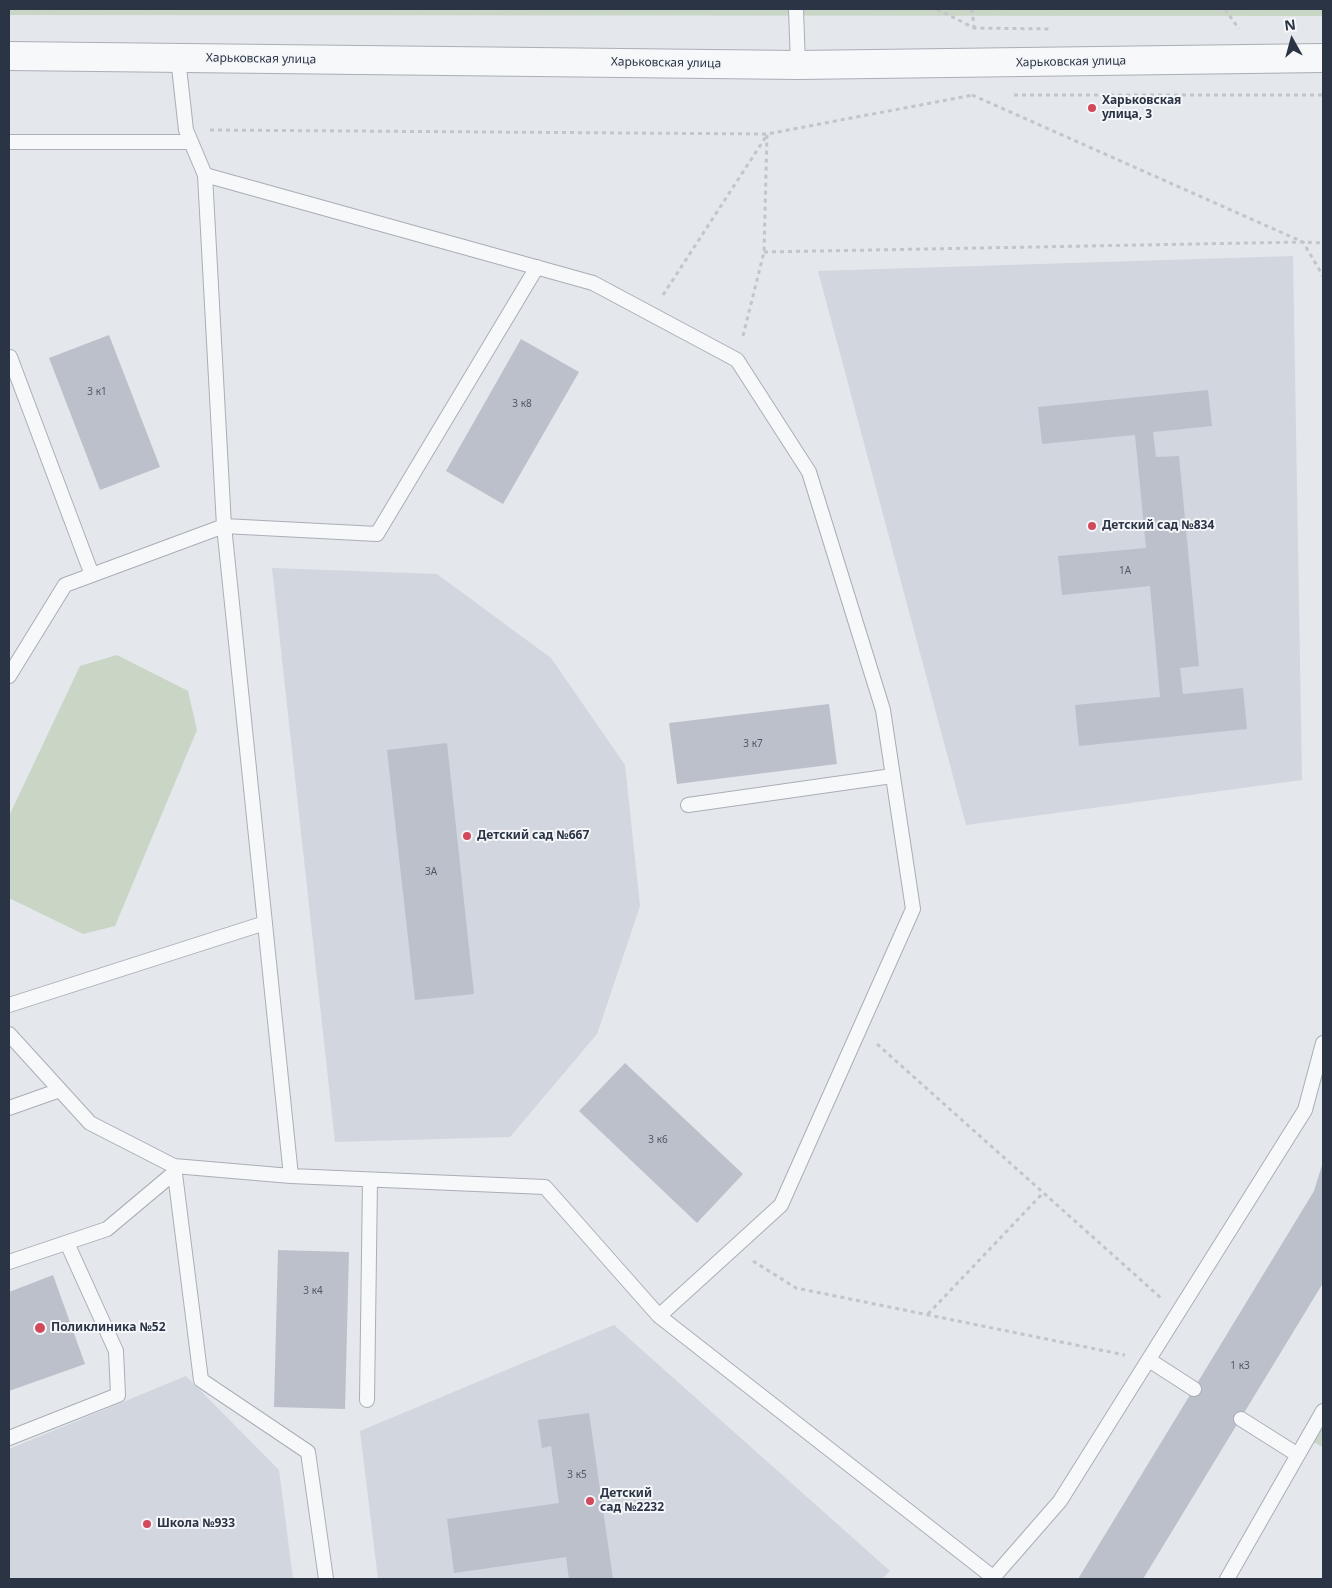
<!DOCTYPE html>
<meta charset="utf-8">
<style>
body{margin:0}
#map{position:relative;width:1332px;height:1588px;overflow:hidden;background:#e4e7ec;font-family:"Noto Sans",sans-serif}
canvas{display:block}
.frame{position:absolute;inset:0;border:10px solid #2b3445;pointer-events:none}
.north{position:absolute;left:1267px;top:15px;width:50px;height:50px;-webkit-text-stroke:4px #f4f6f9;paint-order:stroke;rotate:353deg;font-size:14px;font-weight:700;line-height:20px;text-align:center;color:#2b3445}
.north::after{content:'';display:block;margin:auto;width:18px;height:22px;background:#2b3445;clip-path:polygon(50% 0,100% 100%,50% 72%,0 100%)}
</style>
<div id="map">
<canvas width="1332" height="1588"></canvas>
<div class="frame"></div>
<div class="north">N</div>
</div>
<script>
const c = document.querySelector('canvas').getContext('2d');
c.lineJoin = 'round';
function paint(path, color) {
  c.fillStyle = color;
  c.fill(path, 'evenodd');
}
function shape(rows) {
  const path = new Path2D();
  for (const r of rows) {
    path.moveTo(r[0], r[1]);
    for (let i = 2; i < r.length; i += 2) path.lineTo(r[i], r[i + 1]);
  }
  return path;
}
function trace(path, color, width, dash) {
  c.strokeStyle = color;
  c.lineWidth = width;
  c.lineCap = dash ? 'butt' : 'round';
  c.setLineDash(dash || []);
  c.stroke(path);
}
function drawText(font, color, halo, rows, align = 'center') {
  c.font = font + ' "Noto Sans",sans-serif';
  c.lineWidth = 4;
  c.setLineDash([]);
  c.textBaseline = 'middle';
  c.strokeStyle = halo;
  c.fillStyle = color;
  for (const [text, x, y, turn = 0] of rows) {
    c.save();
    c.translate(x, y);
    c.rotate((+turn || 0) * Math.PI / 180);
    c.textAlign = isNaN(turn) ? turn : align;
    if (halo) c.strokeText(text, 0, 0);
    c.fillText(text, 0, 0);
    c.restore();
  }
}
paint(shape([
 [1293,256,1302,780,966,825,818,271],
 [272,568,437,574,551,658,625,765,640,906,597,1034,510,1137,335,1142],
 [614,1325,890,1571,882,1579,378,1579,360,1431],
 [186,1376,279,1470,293,1579,9,1579,9,1449]
]), '#d2d6de');
paint(shape([
 [9,9,1323,9,1323,16,9,15],
 [117,655,188,691,197,730,115,926,83,934,9,898,9,816,80,666],
 [1323,1411,1323,1447,1307,1439]
]), '#c9d6c5');
paint(shape([
 [109,335,160,467,100,490,49,358],
 [521,339,579,372,503,504,446,471],
 [1208,390,1212,426,1153,432,1156,457,1179,456,1199,666,1180,668,1183,694,1243,688,1247,729,1079,746,1075,705,1160,697,1150,586,1062,595,1058,556,1146,548,1135,435,1042,444,1038,407],
 [829,704,837,764,677,784,669,723],
 [447,743,474,994,415,1000,387,750],
 [625,1063,743,1174,697,1223,579,1111],
 [1323,1162,1323,1283,1143,1579,1078,1579,1314,1191],
 [278,1250,349,1252,345,1409,274,1407],
 [53,1275,85,1364,9,1391,9,1292],
 [589,1413,613,1579,569,1579,566,1557,454,1573,447,1519,559,1503,551,1446,542,1448,538,1420]
]), '#bbc0ca');
const service = shape([
 [796,9,798,65],
 [178,58,186,130,205,175,224,526,291,1176,174,1166,201,1380,308,1452,326,1579],
 [9,142,191,142],
 [205,175,593,283,737,360,809,472,883,710,913,909,781,1205,659,1316,545,1187,291,1176],
 [10,357,92,575],
 [9,676,65,585,224,526,377,534,537,267],
 [688,805,892,776],
 [9,1005,265,923],
 [9,1034,90,1123,174,1166],
 [9,1108,60,1090],
 [9,1262,107,1229,175,1172],
 [659,1316,994,1578],
 [1149,1360,1194,1389],
 [367,1400,370,1180],
 [1241,1419,1298,1455],
 [9,1438,118,1395,116,1351,67,1243],
 [992,1579,1060,1501,1305,1110,1323,1043],
 [1227,1579,1323,1411]
]);
const tertiary = shape([
 [9,56,798,65,1323,58]
]);
trace(service, '#a9aeb7', 16);
trace(tertiary, '#a9aeb7', 30);
trace(shape([
 [937,9,974,28,1052,29],
 [972,9,974,27],
 [1225,9,1239,29],
 [972,95,1303,242,1323,276],
 [1014,95,1323,95],
 [210,130,767,134,973,95],
 [764,252,1303,242,1323,243],
 [663,295,767,135],
 [743,336,764,252,767,134],
 [877,1044,1161,1298],
 [753,1261,796,1288,1125,1355],
 [928,1314,1043,1193]
]), '#c2c5cb', 3, [4, 4]);
trace(service, '#f7f8fa', 14);
trace(tertiary, '#f7f8fa', 28);
for (const [x, y, r, color] of [
 [1092,108,5,"#d1495b"],
 [1092,526,5,"#d1495b"],
 [467,836,5,"#d1495b"],
 [40,1328,6,"#d1495b"],
 [590,1501,5,"#d1495b"],
 [147,1524,5,"#d1495b"]
]) {
  const dot = new Path2D();
  dot.arc(x, y, r, 0, 2 * Math.PI);
  c.fillStyle = color;
  c.fill(dot);
  trace(dot, '#f4f6f9', 2);
}
drawText('10px', '#4f5766', null, [
 ["3 к1",97,392],
 ["3 к8",522,404],
 ["1А",1125,571],
 ["3 к7",753,744],
 ["3А",431,872],
 ["3 к6",658,1140],
 ["3 к4",313,1291],
 ["1 к3",1240,1366],
 ["3 к5",577,1475]
]);
drawText('12px', '#2b3445', '#f4f6f9', [
 ["Харьковская улица",261,59,1],
 ["Харьковская улица",1071,62,-1],
 ["Харьковская улица",666,63,1]
]);
drawText('bold 12px', '#2b3445', '#f4f6f9', [
 ["Харьковская",1102,101],
 ["улица, 3",1102,115],
 ["Детский сад №834",1102,526],
 ["Детский сад №667",477,836],
 ["Поликлиника №52",51,1328],
 ["Детский",600,1494],
 ["сад №2232",600,1508],
 ["Школа №933",157,1524]
], 'left');
</script>
